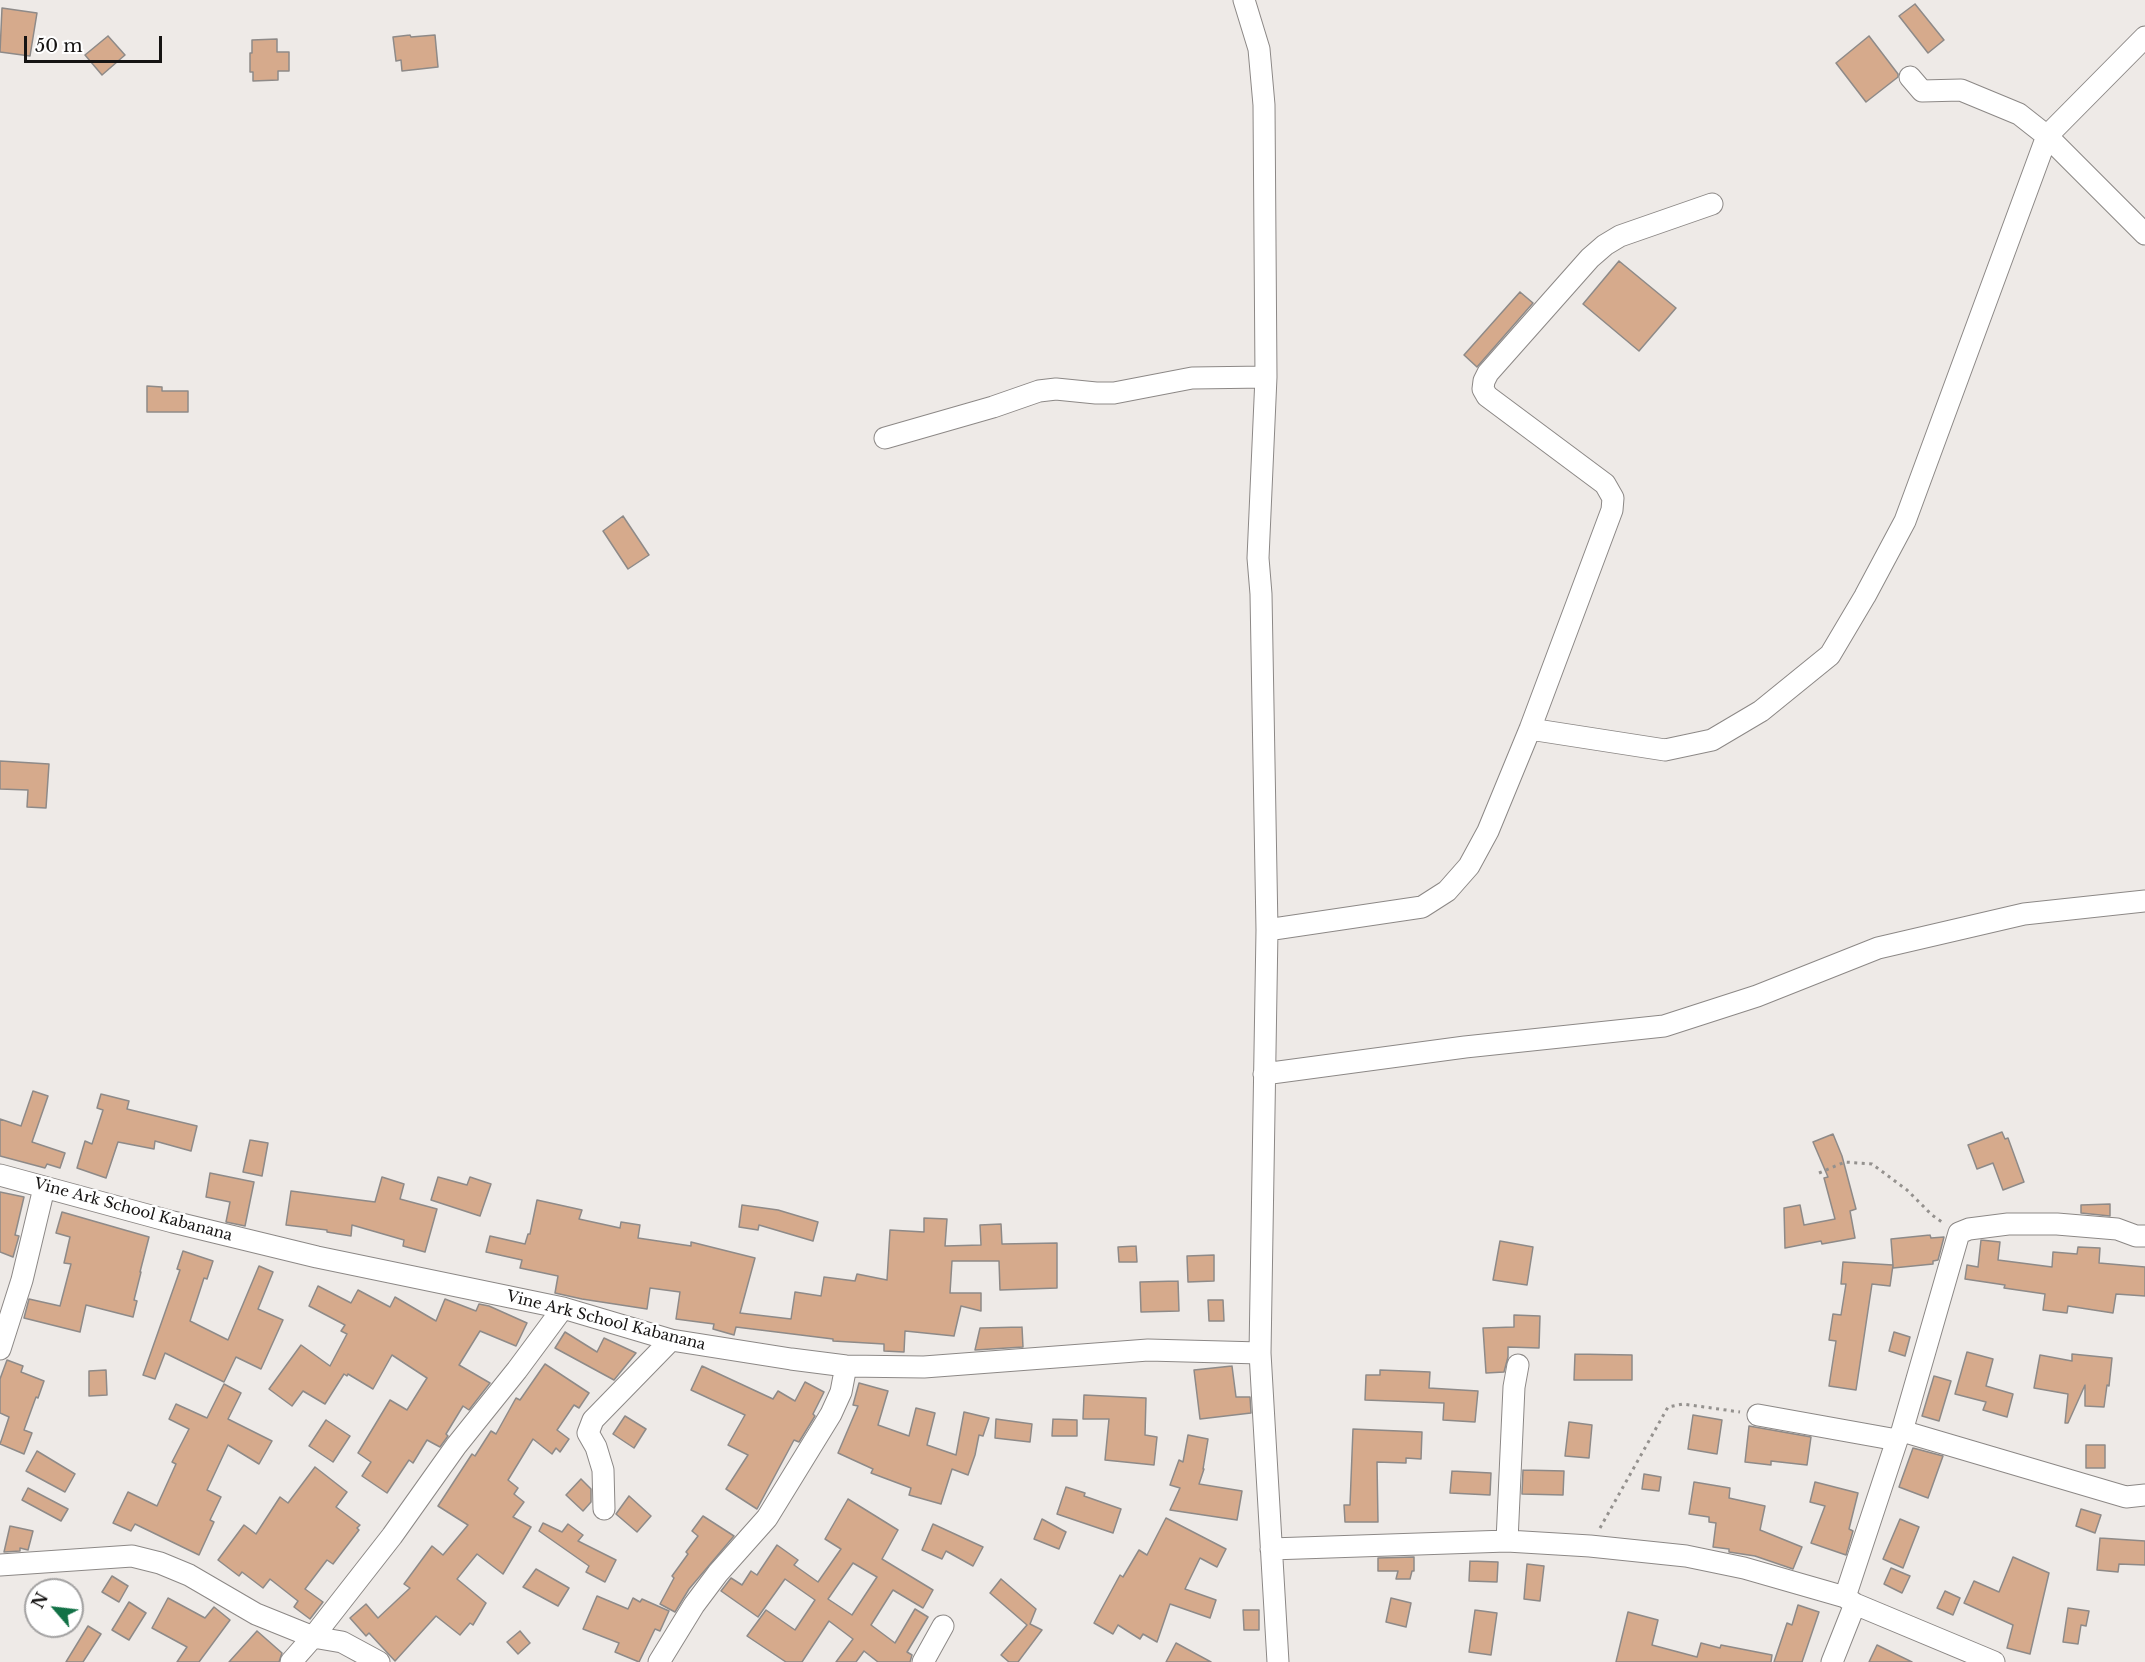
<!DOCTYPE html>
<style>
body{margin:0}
#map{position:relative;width:2145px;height:1662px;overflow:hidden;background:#eeeae7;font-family:"Libre Baskerville",serif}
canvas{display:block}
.north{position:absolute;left:24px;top:1578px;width:60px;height:60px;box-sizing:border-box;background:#fff;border:2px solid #a2a1a1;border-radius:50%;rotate:298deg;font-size:16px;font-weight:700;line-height:24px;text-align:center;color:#161413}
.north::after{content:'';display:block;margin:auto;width:21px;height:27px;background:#127146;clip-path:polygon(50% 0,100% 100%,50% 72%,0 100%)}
.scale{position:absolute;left:24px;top:36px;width:138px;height:27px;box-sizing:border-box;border:3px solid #161413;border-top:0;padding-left:8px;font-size:18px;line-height:21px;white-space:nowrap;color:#161413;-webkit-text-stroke:4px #fff;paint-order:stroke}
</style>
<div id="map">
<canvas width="2145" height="1662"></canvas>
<div class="north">N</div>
<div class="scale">50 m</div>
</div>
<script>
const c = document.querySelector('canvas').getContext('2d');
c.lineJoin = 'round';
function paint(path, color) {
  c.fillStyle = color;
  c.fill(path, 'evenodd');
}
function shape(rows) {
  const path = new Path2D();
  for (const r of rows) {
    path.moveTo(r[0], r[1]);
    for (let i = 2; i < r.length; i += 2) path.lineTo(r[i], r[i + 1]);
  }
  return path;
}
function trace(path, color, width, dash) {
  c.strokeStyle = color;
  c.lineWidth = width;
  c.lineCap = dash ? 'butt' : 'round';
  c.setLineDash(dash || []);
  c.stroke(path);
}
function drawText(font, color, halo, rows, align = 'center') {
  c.font = font + ' "Libre Baskerville",serif';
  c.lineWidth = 5;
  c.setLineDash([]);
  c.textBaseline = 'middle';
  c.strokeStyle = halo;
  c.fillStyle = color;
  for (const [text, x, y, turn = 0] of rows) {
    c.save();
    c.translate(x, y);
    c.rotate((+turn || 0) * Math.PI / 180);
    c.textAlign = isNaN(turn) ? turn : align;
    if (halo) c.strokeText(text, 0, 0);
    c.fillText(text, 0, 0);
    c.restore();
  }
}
const building = shape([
 [1915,4,1944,40,1928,53,1899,16,1915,4],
 [2,8,37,13,30,56,0,52,2,8],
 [410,35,411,37,435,35,438,67,402,71,401,60,396,61,393,37,410,35],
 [108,36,125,55,102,75,85,55,108,36],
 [1869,36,1898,74,1898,77,1866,102,1836,63,1869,36],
 [277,39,277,52,289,52,289,71,278,71,278,80,253,81,253,72,250,72,250,53,252,53,252,40,277,39],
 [1619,261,1676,308,1639,351,1583,304,1619,261],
 [1520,292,1533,303,1477,367,1464,355,1520,292],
 [147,386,162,387,162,391,188,391,188,412,147,412,147,386],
 [623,516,649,555,628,569,603,531,623,516],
 [0,761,49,764,46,808,27,807,28,790,0,789,0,761],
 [33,1091,48,1096,32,1142,65,1153,60,1168,47,1164,45,1168,0,1156,0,1119,21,1126,33,1091],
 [101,1094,129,1101,127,1109,197,1126,191,1151,155,1141,154,1149,118,1142,106,1178,77,1168,85,1141,92,1144,103,1110,97,1108,101,1094],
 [2002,1132,2005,1139,2008,1138,2024,1182,2003,1190,1993,1163,1977,1169,1968,1145,2002,1132],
 [1833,1134,1842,1156,1856,1209,1850,1211,1855,1238,1822,1244,1821,1241,1785,1248,1784,1208,1800,1205,1804,1225,1835,1219,1824,1178,1828,1177,1813,1142,1833,1134],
 [250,1140,268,1143,262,1176,243,1172,250,1140],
 [210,1173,254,1182,245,1226,226,1222,230,1202,206,1197,210,1173],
 [382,1177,404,1184,400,1199,437,1209,425,1252,403,1246,404,1240,352,1225,351,1236,327,1232,327,1230,286,1225,291,1191,375,1202,382,1177],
 [438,1177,467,1185,470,1177,491,1184,480,1216,431,1200,438,1177],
 [0,1192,24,1197,15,1235,19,1236,13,1257,0,1252,0,1192],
 [537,1200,582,1210,579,1219,620,1228,621,1222,640,1225,638,1238,691,1246,691,1242,755,1258,740,1313,791,1319,795,1292,821,1296,824,1277,855,1281,857,1274,887,1280,890,1230,924,1232,924,1218,947,1219,945,1246,981,1245,980,1225,1001,1224,1002,1244,1057,1243,1057,1288,1000,1290,999,1261,952,1261,950,1293,981,1293,981,1311,961,1306,954,1336,905,1331,904,1352,884,1351,884,1344,833,1341,833,1339,736,1327,734,1335,713,1329,714,1324,676,1319,680,1292,650,1288,647,1309,582,1299,555,1293,558,1276,520,1268,522,1260,486,1252,490,1236,525,1244,528,1234,530,1234,537,1200],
 [2110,1204,2110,1216,2081,1213,2081,1205,2110,1204],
 [742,1205,778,1210,818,1222,813,1241,759,1225,758,1230,739,1227,742,1205],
 [62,1212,149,1237,140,1272,141,1272,134,1300,137,1301,133,1317,86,1305,80,1332,24,1318,29,1299,60,1306,71,1264,64,1263,70,1237,56,1233,62,1212],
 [1930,1235,1931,1238,1944,1237,1938,1260,1933,1261,1933,1264,1893,1268,1893,1265,1890,1286,1872,1284,1856,1390,1829,1386,1836,1341,1829,1340,1833,1314,1841,1315,1846,1284,1841,1284,1843,1262,1893,1265,1891,1239,1930,1235],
 [1981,1240,2000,1242,1998,1260,2052,1267,2053,1252,2077,1254,2078,1247,2100,1248,2099,1263,2145,1267,2145,1296,2116,1294,2113,1313,2068,1306,2067,1313,2043,1310,2045,1294,2004,1288,2005,1285,1965,1279,1967,1265,1978,1267,1981,1240],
 [1500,1241,1533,1247,1527,1285,1493,1280,1500,1241],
 [1136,1246,1137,1262,1119,1262,1118,1247,1136,1246],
 [183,1251,213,1261,207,1279,204,1278,190,1321,228,1340,259,1266,273,1272,258,1309,283,1320,261,1369,236,1357,224,1382,165,1353,155,1379,143,1375,180,1270,177,1269,183,1251],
 [1214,1255,1214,1281,1188,1282,1187,1256,1214,1255],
 [1178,1281,1179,1311,1141,1312,1140,1282,1178,1281],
 [318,1286,351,1303,358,1290,390,1307,395,1297,436,1321,445,1299,476,1311,479,1304,489,1306,527,1323,516,1346,480,1331,459,1365,490,1383,469,1410,463,1406,446,1434,448,1436,440,1447,427,1440,413,1463,409,1460,387,1493,362,1476,371,1462,358,1453,390,1400,407,1410,427,1378,392,1355,373,1389,348,1374,347,1376,344,1374,325,1404,303,1391,292,1406,269,1389,301,1345,330,1366,347,1334,341,1331,345,1325,309,1306,318,1286],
 [1208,1300,1223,1300,1224,1321,1209,1321,1208,1300],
 [1514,1315,1540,1316,1539,1348,1508,1347,1508,1357,1504,1372,1486,1373,1483,1328,1514,1327,1514,1315],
 [1022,1327,1023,1347,975,1350,980,1328,1022,1327],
 [565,1332,597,1352,604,1338,636,1353,614,1380,555,1348,565,1332],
 [1894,1332,1910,1337,1905,1356,1889,1351,1894,1332],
 [1967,1352,1993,1359,1986,1386,2013,1394,2007,1417,1983,1410,1986,1402,1955,1394,1967,1352],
 [1575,1354,1632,1355,1632,1380,1574,1380,1575,1354],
 [2072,1354,2112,1358,2109,1386,2107,1385,2104,1407,2085,1406,2085,1385,2068,1423,2065,1423,2068,1394,2034,1388,2040,1355,2072,1361,2072,1354],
 [7,1360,23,1366,21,1372,44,1381,38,1398,36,1397,24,1430,32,1433,24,1454,0,1444,9,1417,0,1413,0,1379,7,1360],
 [545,1364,589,1393,579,1408,574,1405,557,1430,569,1439,560,1452,556,1448,552,1454,533,1439,508,1480,518,1488,514,1494,524,1502,513,1517,531,1527,503,1574,477,1554,457,1579,486,1603,473,1625,470,1623,460,1635,436,1616,395,1661,369,1633,366,1636,350,1618,366,1604,378,1618,410,1588,404,1584,432,1546,443,1555,468,1525,438,1506,472,1454,475,1456,491,1431,496,1434,516,1398,520,1400,545,1364],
 [702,1366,773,1399,778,1391,795,1401,805,1382,824,1392,813,1414,815,1416,799,1442,794,1440,757,1509,726,1489,748,1455,728,1445,745,1415,691,1390,702,1366],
 [1232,1366,1236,1397,1250,1397,1251,1413,1200,1419,1194,1370,1232,1366],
 [106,1370,107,1395,89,1396,89,1371,106,1370],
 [1380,1370,1430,1372,1429,1388,1478,1391,1475,1422,1443,1420,1444,1403,1365,1400,1366,1375,1380,1375,1380,1370],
 [1934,1376,1951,1381,1939,1421,1922,1416,1934,1376],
 [859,1383,888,1391,878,1425,909,1436,916,1408,935,1413,927,1445,956,1455,964,1412,989,1418,983,1436,979,1435,975,1455,968,1475,952,1469,941,1504,909,1495,911,1488,871,1473,873,1469,838,1453,858,1406,853,1405,859,1383],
 [224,1384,241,1393,228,1419,272,1441,259,1464,228,1445,207,1490,221,1497,210,1520,214,1522,199,1555,135,1524,131,1531,113,1523,128,1492,157,1506,176,1464,172,1462,189,1429,169,1419,176,1404,207,1418,224,1384],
 [1084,1395,1146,1398,1145,1435,1157,1437,1154,1465,1105,1460,1109,1419,1083,1419,1084,1395],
 [1693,1415,1722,1420,1717,1454,1688,1449,1693,1415],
 [625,1416,646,1429,634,1448,613,1434,625,1416],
 [996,1419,1032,1424,1030,1442,995,1438,996,1419],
 [1053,1419,1077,1420,1077,1436,1052,1436,1053,1419],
 [326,1420,350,1436,333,1462,309,1446,326,1420],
 [1569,1422,1592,1425,1589,1458,1565,1456,1569,1422],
 [1749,1426,1811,1437,1807,1465,1771,1461,1771,1465,1745,1462,1749,1426],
 [1353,1429,1422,1432,1421,1459,1406,1458,1406,1463,1377,1462,1378,1522,1345,1522,1344,1505,1350,1505,1353,1429],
 [1188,1435,1208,1439,1203,1469,1204,1469,1199,1484,1242,1491,1237,1520,1170,1510,1180,1488,1170,1485,1179,1460,1183,1462,1188,1435],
 [2086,1445,2105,1445,2105,1468,2086,1468,2086,1445],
 [1913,1448,1943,1456,1928,1498,1899,1487,1913,1448],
 [37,1451,75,1474,65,1492,26,1471,37,1451],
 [315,1467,347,1492,336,1507,360,1525,357,1528,359,1530,333,1564,327,1560,305,1589,323,1602,310,1619,294,1607,298,1601,270,1579,263,1588,242,1572,239,1576,218,1560,244,1525,256,1534,280,1497,288,1503,315,1467],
 [1523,1470,1564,1471,1563,1495,1522,1494,1523,1470],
 [1452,1471,1491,1473,1490,1495,1450,1493,1452,1471],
 [1644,1474,1661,1477,1659,1491,1642,1489,1644,1474],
 [581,1479,591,1489,591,1502,583,1511,566,1495,581,1479],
 [1694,1482,1730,1488,1729,1498,1765,1506,1760,1530,1802,1547,1793,1569,1755,1556,1729,1552,1729,1549,1713,1547,1716,1523,1709,1522,1709,1517,1689,1514,1694,1482],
 [1815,1482,1858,1493,1849,1529,1853,1531,1846,1555,1811,1543,1825,1506,1810,1502,1815,1482],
 [1066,1487,1085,1493,1084,1496,1121,1509,1113,1533,1057,1514,1066,1487],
 [28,1488,68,1509,61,1521,22,1500,28,1488],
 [629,1496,651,1516,637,1532,616,1514,629,1496],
 [848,1499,898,1530,882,1559,933,1590,923,1608,893,1590,871,1625,895,1643,915,1609,928,1617,907,1652,912,1655,910,1662,878,1662,864,1651,856,1662,836,1662,853,1639,829,1621,802,1662,786,1662,747,1636,766,1610,795,1630,815,1600,785,1579,758,1617,721,1591,731,1578,742,1585,751,1571,757,1575,777,1545,798,1560,794,1565,818,1582,841,1549,825,1539,848,1499],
 [853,1563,877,1577,852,1615,828,1599,853,1563],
 [2081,1509,2101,1515,2095,1533,2076,1526,2081,1509],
 [703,1516,734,1536,689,1589,675,1612,660,1604,674,1578,672,1576,688,1554,686,1552,698,1536,692,1531,703,1516],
 [1166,1518,1226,1549,1217,1567,1200,1558,1185,1589,1216,1600,1210,1618,1170,1604,1157,1642,1143,1634,1140,1639,1118,1625,1113,1634,1094,1623,1120,1575,1123,1577,1139,1550,1147,1555,1166,1518],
 [1042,1519,1066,1532,1059,1549,1034,1539,1042,1519],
 [1900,1519,1919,1527,1903,1568,1883,1559,1900,1519],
 [543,1523,562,1532,568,1524,583,1535,578,1541,616,1560,605,1582,586,1572,589,1566,539,1531,543,1523],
 [933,1524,983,1547,973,1566,946,1551,942,1559,922,1550,933,1524],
 [10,1526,33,1531,28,1550,20,1548,20,1551,4,1552,10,1526],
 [2100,1538,2145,1541,2145,1565,2119,1564,2118,1572,2097,1570,2100,1538],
 [1414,1557,1414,1571,1412,1571,1410,1579,1396,1579,1398,1571,1378,1571,1378,1558,1414,1557],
 [2013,1557,2049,1573,2030,1654,2007,1648,2013,1625,1964,1603,1974,1581,1999,1592,2013,1557],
 [1470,1561,1498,1562,1497,1582,1469,1581,1470,1561],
 [1527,1564,1544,1566,1540,1601,1524,1599,1527,1564],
 [1891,1568,1910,1576,1902,1593,1884,1584,1891,1568],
 [536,1569,569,1588,558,1606,523,1587,536,1569],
 [112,1576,128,1586,119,1602,102,1592,112,1576],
 [1001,1579,1036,1609,1030,1624,1042,1630,1018,1662,1009,1662,1001,1655,1027,1625,990,1593,1001,1579],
 [1945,1591,1960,1598,1953,1615,1937,1608,1945,1591],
 [597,1596,628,1609,633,1598,640,1602,642,1599,669,1611,660,1631,655,1629,639,1662,615,1652,619,1643,583,1629,597,1596],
 [168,1598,205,1618,214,1607,230,1620,199,1662,177,1662,187,1647,152,1628,168,1598],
 [1391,1598,1411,1603,1406,1627,1386,1622,1391,1598],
 [129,1602,146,1613,129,1640,112,1630,129,1602],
 [1798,1605,1819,1612,1802,1662,1774,1662,1787,1623,1792,1625,1798,1605],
 [2068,1608,2089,1611,2086,1626,2081,1625,2078,1644,2063,1642,2068,1608],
 [1243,1610,1259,1610,1259,1630,1244,1630,1243,1610],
 [1475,1610,1497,1613,1491,1655,1469,1652,1475,1610],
 [1628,1612,1658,1620,1652,1645,1697,1657,1701,1643,1720,1648,1721,1645,1772,1655,1771,1662,1616,1662,1628,1612],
 [88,1626,101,1634,83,1662,66,1662,88,1626],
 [257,1631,282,1653,279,1662,229,1662,257,1631],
 [520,1631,530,1643,518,1654,507,1642,520,1631],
 [1176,1643,1211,1662,1166,1662,1176,1643],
 [1877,1645,1912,1662,1869,1662,1877,1645]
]);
paint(building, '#d6aa8c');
trace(building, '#8e8a88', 1.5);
const minor = shape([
 [1244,0,1259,49,1264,105,1266,377,1258,558,1261,594,1267,930],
 [1910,77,1922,91,1961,90,2019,114,2047,136,2145,234],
 [885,438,993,407,1039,391,1056,389,1096,393,1114,393,1192,378,1266,377],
 [1530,729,1665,750,1712,740,1761,711,1830,655,1865,596,1905,521,2047,136,2145,37],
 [1264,1074,1465,1047,1664,1026,1757,996,1878,948,2024,914,2145,901],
 [0,1175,173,1222,317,1257,563,1308,671,1340,791,1359,846,1366,924,1367,1148,1350,1260,1353],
 [0,1349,22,1280,44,1188],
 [1758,1415,1897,1440],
 [1902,1431,2126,1497,2145,1495],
 [604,1509,603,1470,596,1447,588,1433,593,1420,671,1340],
 [1507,1541,1514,1387,1518,1365],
 [1271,1549,1507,1541,1590,1546,1686,1556,1744,1568,1845,1597,1855,1604,1994,1662],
 [0,1565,132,1556,160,1563,189,1575,256,1614,313,1637,342,1642,379,1662],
 [1845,1597,1897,1440,1902,1431,1959,1233,1969,1229,2008,1224,2057,1224,2117,1229,2136,1236,2145,1236],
 [291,1662,313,1637,392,1536,456,1446,517,1370,563,1308],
 [659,1662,694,1605,718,1573,767,1518,831,1414,841,1392,846,1366],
 [923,1662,943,1626],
 [1278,1662,1260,1353,1267,930,1422,907,1447,891,1469,866,1488,831,1530,729,1612,510,1613,498,1605,484,1487,396,1483,389,1484,381,1488,373,1590,258,1605,245,1620,236,1712,204],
 [1832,1662,1855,1604]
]);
trace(minor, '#8c8886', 23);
trace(shape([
 [1819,1173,1845,1162,1872,1164,1907,1190,1932,1215,1942,1222],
 [1600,1528,1668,1407,1683,1404,1740,1412]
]), '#94918e', 3, [3, 4.5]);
trace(minor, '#fff', 21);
drawText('15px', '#161413', '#fff', [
 ["Vine Ark School Kabanana",133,1210,15],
 ["Vine Ark School Kabanana",606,1321,14]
]);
</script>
